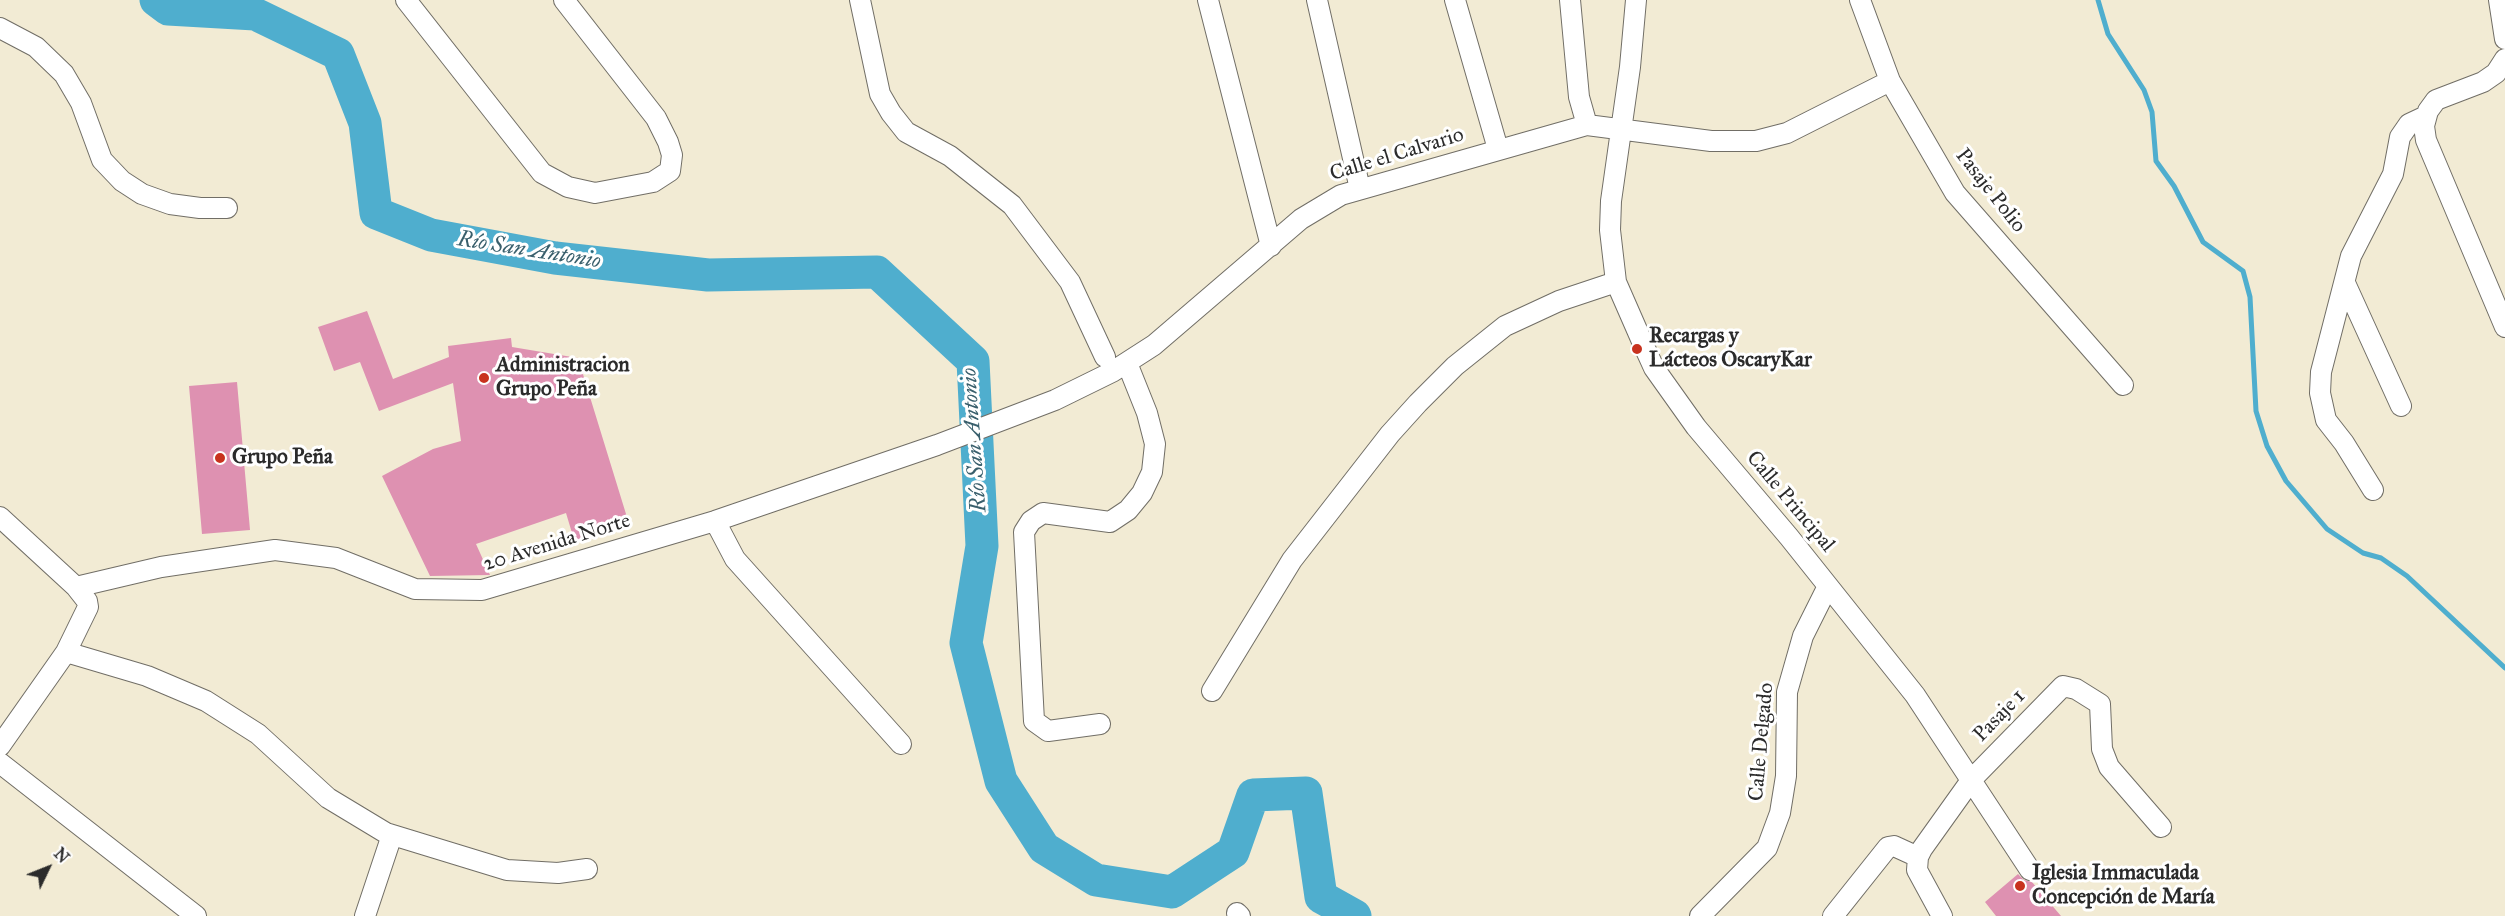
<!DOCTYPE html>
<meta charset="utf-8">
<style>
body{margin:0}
#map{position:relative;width:2505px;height:916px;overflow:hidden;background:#f2ebd4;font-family:"IM FELL Great Primer",serif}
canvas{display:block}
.north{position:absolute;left:18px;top:838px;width:60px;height:60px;-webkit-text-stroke:4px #fff;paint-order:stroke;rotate:47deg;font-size:16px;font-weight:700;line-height:24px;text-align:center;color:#2b2b2b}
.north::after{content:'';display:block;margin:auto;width:21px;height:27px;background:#2b2b2b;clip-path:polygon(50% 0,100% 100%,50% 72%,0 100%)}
</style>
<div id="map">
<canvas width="2505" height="916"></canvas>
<div class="north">N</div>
</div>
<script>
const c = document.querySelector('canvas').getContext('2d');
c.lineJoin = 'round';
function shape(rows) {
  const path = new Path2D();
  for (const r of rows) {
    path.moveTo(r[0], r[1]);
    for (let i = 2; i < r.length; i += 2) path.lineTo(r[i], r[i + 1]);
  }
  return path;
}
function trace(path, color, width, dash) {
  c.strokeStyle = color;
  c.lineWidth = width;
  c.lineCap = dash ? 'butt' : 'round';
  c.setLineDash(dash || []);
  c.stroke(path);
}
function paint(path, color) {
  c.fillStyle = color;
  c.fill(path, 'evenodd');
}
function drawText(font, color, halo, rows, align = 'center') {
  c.font = font + ' "IM FELL Great Primer",serif';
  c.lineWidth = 6;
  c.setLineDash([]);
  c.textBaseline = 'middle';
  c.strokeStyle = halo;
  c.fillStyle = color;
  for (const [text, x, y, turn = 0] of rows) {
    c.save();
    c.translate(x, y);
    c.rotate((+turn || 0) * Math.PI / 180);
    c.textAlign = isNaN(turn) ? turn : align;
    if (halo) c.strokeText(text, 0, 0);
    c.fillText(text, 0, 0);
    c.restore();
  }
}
trace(shape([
 [2098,0,2108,34,2144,90,2152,112,2156,161,2174,186,2203,242,2243,271,2250,297,2256,411,2267,446,2286,481,2327,529,2363,553,2381,558,2407,576,2505,668]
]), '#4faece', 5);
trace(shape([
 [156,0,168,9,255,14,338,54,365,123,376,213,431,235,555,258,708,275,877,272,973,361,982,546,966,643,1001,781,1044,848,1096,880,1172,892,1233,852,1253,795,1306,793,1321,897,1355,916]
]), '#4faece', 33);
paint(shape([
 [367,311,393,379,449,357,448,346,511,338,512,347,578,358,630,527,575,543,566,513,476,544,490,575,430,576,382,476,433,449,461,441,453,383,379,411,360,362,334,371,318,327],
 [237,382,250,530,202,534,189,386],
 [2018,874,2024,880,2032,882,2061,916,1996,916,1985,902]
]), '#de91b1');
const minor = shape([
 [406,0,542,173,568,187,595,193,653,182,670,171,672,155,668,142,656,118,564,0],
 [860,0,880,94,891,113,906,132,950,156,1012,205,1070,282,1105,357],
 [1208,0,1271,246],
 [1317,0,1360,189],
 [1455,0,1498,149],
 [1570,0,1579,97,1587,125],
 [1636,0,1630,67,1611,201,1610,230,1616,282,1644,346,1654,368,1696,427,1789,537,1915,695,2030,870],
 [1860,0,1890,81,1955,193,2123,385],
 [2499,0,2505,39],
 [0,28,36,47,64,74,81,103,102,160,122,181,142,194,170,204,200,208,227,208],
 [2505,59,2496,73,2483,82,2436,100,2428,111,2424,126,2426,140,2505,327],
 [2345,283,2401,406],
 [2373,490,2344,443,2326,420,2320,393,2321,372,2351,256,2393,174,2400,137,2409,124,2426,116],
 [0,517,76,587,87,601,88,607,66,652,0,746],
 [715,521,735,559,901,744],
 [76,587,161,567,275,550,336,558,415,589,482,590,715,521,937,445,1055,400,1112,372,1154,345,1301,219,1341,195,1587,125,1711,141,1756,141,1787,133,1890,81],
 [66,652,147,676,206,701,258,734,328,798,386,833,507,870,558,873,587,869],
 [1212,691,1292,560,1390,434,1418,403,1455,366,1505,326,1559,301,1616,282],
 [1100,724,1048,731,1034,721,1024,532,1031,521,1043,513,1110,522,1128,510,1142,493,1152,472,1155,444,1147,413,1127,363],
 [0,763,196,916],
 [1237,913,1240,916],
 [365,916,392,835],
 [1700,916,1767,848,1780,813,1786,776,1787,692,1803,636,1828,586],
 [1833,916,1888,847,1894,846,1918,857],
 [1942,916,1917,870,1918,857,1922,849,1972,779,2063,686,2076,689,2100,704,2102,749,2109,767,2161,827]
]);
trace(minor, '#716e66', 22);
trace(minor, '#fff', 20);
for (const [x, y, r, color] of [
 [1637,349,6,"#c8321e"],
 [484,378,6,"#c8321e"],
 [220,458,6,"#c8321e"],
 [2020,886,6,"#c8321e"]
]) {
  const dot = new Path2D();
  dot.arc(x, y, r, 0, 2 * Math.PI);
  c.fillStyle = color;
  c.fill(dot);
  trace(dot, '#fff', 2);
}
drawText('21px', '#2b2b2b', '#fff', [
 ["Calle el Calvario",1397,155,-17],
 ["Pasaje Polio",1990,191,52],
 ["Calle Principal",1790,502,50],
 ["20 Avenida Norte",557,543,-17],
 ["Pasaje 1",2000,716,-46],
 ["Calle Delgado",1762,742,-85]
]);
drawText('bold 21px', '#2b2b2b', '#fff', [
 ["Recargas y",1649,337],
 ["Lácteos OscaryKar",1649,361],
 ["Administracion",496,366],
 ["Grupo Peña",496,390],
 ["Grupo Peña",232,458],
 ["Iglesia Immaculada",2032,874],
 ["Concepción de María",2032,898]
], 'left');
drawText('italic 22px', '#395f6c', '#fff', [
 ["Río San Antonio",529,251,9],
 ["Río San Antonio",975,440,-94]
]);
</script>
